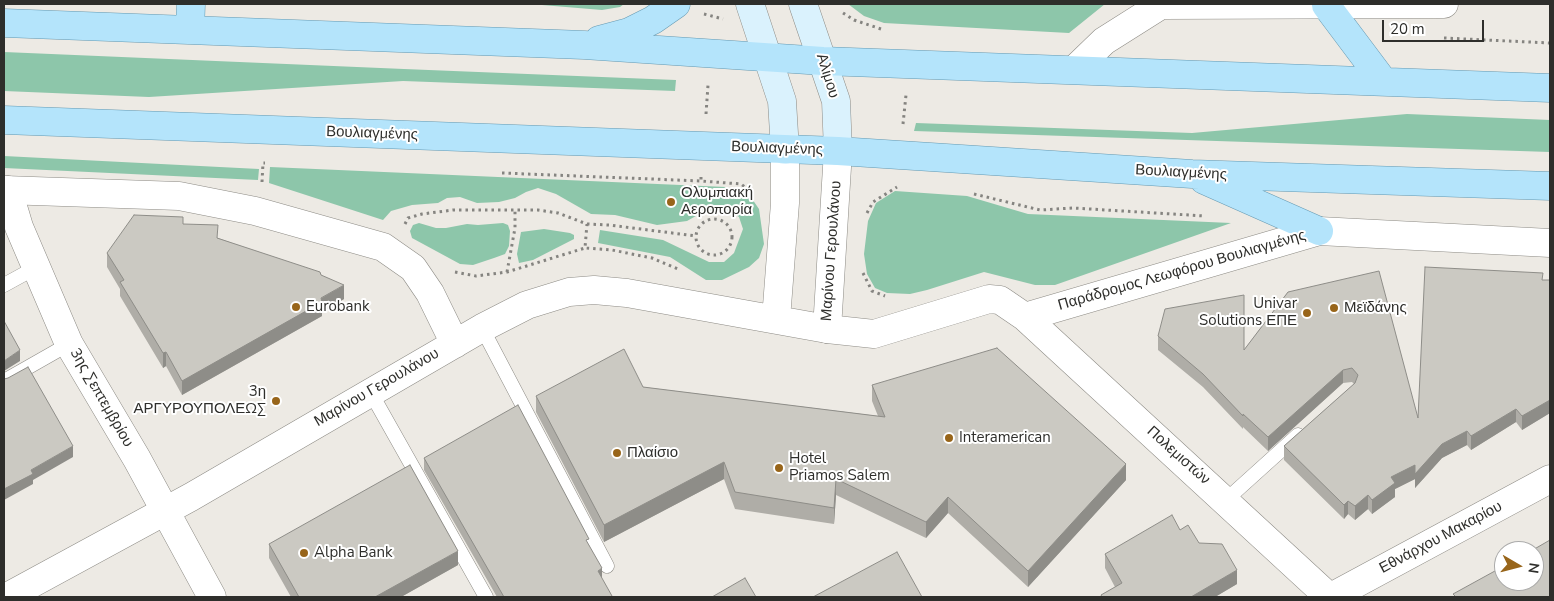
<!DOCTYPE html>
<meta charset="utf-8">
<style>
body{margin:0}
#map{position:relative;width:1554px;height:601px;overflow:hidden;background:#edeae4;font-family:"Nunito Sans",sans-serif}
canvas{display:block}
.frame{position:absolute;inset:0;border:5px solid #2e2e2b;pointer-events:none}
.north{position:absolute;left:1494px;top:541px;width:50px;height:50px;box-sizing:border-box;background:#fff;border:1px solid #ababaa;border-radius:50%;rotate:98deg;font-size:14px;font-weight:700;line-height:20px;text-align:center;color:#2e2e2b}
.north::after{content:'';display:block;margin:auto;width:18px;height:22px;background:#98651a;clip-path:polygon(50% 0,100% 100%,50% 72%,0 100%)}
.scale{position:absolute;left:1382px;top:20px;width:102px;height:22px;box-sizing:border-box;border:2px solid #2e2e2b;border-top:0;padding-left:6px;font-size:15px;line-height:18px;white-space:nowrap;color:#2e2e2b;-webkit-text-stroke:4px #fff;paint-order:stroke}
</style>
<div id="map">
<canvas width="1554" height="601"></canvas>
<div class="frame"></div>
<div class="north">N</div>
<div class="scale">20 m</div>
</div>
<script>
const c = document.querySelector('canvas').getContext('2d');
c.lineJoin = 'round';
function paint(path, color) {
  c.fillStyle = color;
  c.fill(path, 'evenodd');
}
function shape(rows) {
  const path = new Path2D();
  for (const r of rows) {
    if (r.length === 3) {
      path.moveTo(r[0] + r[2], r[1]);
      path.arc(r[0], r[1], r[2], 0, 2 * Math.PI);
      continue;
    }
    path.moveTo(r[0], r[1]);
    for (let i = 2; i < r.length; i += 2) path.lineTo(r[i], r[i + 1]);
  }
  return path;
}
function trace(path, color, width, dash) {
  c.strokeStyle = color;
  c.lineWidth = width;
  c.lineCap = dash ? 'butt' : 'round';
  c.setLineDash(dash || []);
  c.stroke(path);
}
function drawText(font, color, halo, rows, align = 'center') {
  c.font = font + ' "Nunito Sans",sans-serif';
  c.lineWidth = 4;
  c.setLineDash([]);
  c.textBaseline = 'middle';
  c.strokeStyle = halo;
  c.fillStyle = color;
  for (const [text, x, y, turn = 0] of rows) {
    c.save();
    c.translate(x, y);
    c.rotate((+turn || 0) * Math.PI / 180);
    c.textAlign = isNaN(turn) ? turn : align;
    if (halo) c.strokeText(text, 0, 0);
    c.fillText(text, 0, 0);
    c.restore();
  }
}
paint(shape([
 [530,4,624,4,620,7,602,10],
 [848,4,1105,4,1069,33,884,23,864,16],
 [4,52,404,69,676,80,675,91,403,81,149,97,4,91],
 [1407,114,1550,120,1550,152,914,131,916,123,1192,133],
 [4,156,259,169,258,180,4,168],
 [270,167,726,187,748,193,759,209,764,244,759,258,749,267,722,280,706,280,670,257,598,243,600,230,663,240,709,262,724,262,734,253,743,229,739,217,731,212,703,212,687,221,657,225,615,215,591,214,556,194,538,188,526,192,515,198,499,202,477,203,460,197,447,198,438,203,412,205,391,211,383,220,269,183],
 [895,191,967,196,1028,214,1231,223,1055,285,1035,285,984,272,927,290,910,294,887,293,875,288,867,274,864,254,868,221,876,203],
 [419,223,436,228,446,228,467,224,478,225,503,223,508,225,510,231,509,246,505,254,494,258,473,265,460,264,412,238,410,231,413,225],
 [544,229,570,233,574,235,574,239,533,260,519,263,517,254,521,232]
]), '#8dc6aa');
const service = shape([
 [4,285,35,268],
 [482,328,607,566],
 [4,381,69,344],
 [371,393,486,597],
 [1226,500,1298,435]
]);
const minor = shape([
 [8,190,19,227,69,344,137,459,212,597],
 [1025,317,1329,597],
 [827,329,874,334,989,299,1000,300,1025,317,1319,231,1550,243],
 [1331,597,1550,479]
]);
const tertiary = shape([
 [1075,69,1104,41,1161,5,1444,4],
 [4,190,179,196,255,211,383,247,413,268,430,293,455,344],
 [776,319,785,203,785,150],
 [7,597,191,497,482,328,527,305,569,292,594,290,627,293,827,329,838,151]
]);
const secondary = shape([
 [750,4,782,101,785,150],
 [803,4,836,101,838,151]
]);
const primary = shape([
 [1326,5,1383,81],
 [4,23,584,45,823,61,1550,88],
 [190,30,191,4],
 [599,40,629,32,653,20,676,4],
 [4,120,838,151,1192,174,1550,186],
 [1204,180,1319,231]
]);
trace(service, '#8d8b85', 15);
trace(minor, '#8d8b85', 29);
trace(tertiary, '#8d8b85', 29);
trace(secondary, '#8d8b85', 29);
trace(primary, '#6599b1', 29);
trace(shape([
 [843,13,854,20,881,29],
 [704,14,723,19],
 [1444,38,1550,43],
 [706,114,708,85],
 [903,124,906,95],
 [502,173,701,181],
 [701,177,701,181,741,184,753,193],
 [262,182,263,163,265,163],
 [974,194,1040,210,1073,208,1205,216],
 [867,213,873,202,897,187],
 [714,237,18],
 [405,224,408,218,422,214,453,210,538,210,558,213,587,224,585,248,612,250,652,258,678,269],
 [587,224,609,225,696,236],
 [455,272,476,276,507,272,585,248],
 [507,272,515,228,515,211],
 [863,273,872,291,885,296]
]), '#858480', 3, [2.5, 4]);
trace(service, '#fff', 14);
trace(minor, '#fff', 28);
trace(tertiary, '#fff', 28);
trace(secondary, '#daf2fd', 28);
trace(primary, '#b4e4fb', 28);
paint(shape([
 [183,224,218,238,321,275,344,299,322,312,322,316,182,395,166,366,163,368,120,296,120,289,107,267,107,253],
 [1543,280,1550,280,1550,413,1522,430,1516,422,1471,450,1467,445,1442,458,1415,488,1415,479,1395,489,1395,497,1372,514,1368,509,1355,520,1348,514,1344,519,1284,460,1284,446,1354,384,1352,382,1343,383,1268,451,1243,427,1243,429,1203,387,1158,350,1158,336,1244,350,1288,292,1418,418],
 [872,385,1126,480,1028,587,948,513,926,538,836,495,834,524,735,509,724,479,604,542,536,412,536,396,643,387,878,416,872,401],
 [424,458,589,545,602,579,612,597,497,597,424,470],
 [1180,530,1199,543,1237,584,1215,597,1101,597,1101,595,1115,587,1105,568,1105,554],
 [269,544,458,565,401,597,291,597,269,558]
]), '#afada7');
paint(shape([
 [344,285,344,299,322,312,322,316,182,395,182,381],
 [20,350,20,361,4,371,4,361],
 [166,352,166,366,163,368,163,353],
 [1343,370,1343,383,1268,451,1268,437],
 [1550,400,1550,413,1522,430,1522,416],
 [1516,409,1516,422,1471,450,1471,436],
 [1467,431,1467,445,1442,458,1415,488,1415,479,1395,489,1395,497,1372,514,1372,500,1391,477,1442,444],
 [73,446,73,457,33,480,33,484,4,500,4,489,31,470],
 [724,462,724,479,604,542,604,525],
 [1126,464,1126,480,1028,587,1028,571],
 [836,479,836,495,834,524,834,508],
 [1368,495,1368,509,1355,520,1355,506],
 [948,497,948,513,926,538,926,522],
 [1348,501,1348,514,1344,519,1344,505],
 [458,551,458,565,401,597,375,597],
 [602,568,602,580,598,571],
 [1237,570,1237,584,1215,597,1191,597]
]), '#8e8d88');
const building = shape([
 [134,215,183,217,183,224,218,225,217,238,320,272,321,275,344,285,321,298,322,302,182,381,166,352,163,353,120,282,124,280,107,253,134,215],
 [1425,267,1543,273,1542,280,1550,280,1550,400,1522,416,1516,409,1471,436,1467,431,1442,444,1415,474,1415,465,1391,477,1395,483,1372,500,1368,495,1355,506,1348,501,1344,505,1284,446,1355,383,1358,375,1352,368,1343,370,1268,437,1243,414,1243,416,1203,374,1158,336,1165,309,1244,295,1244,350,1288,292,1379,271,1418,418,1425,267],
 [4,321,20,350,4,361,4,321],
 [997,348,1126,464,1028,571,948,497,926,522,836,479,834,508,735,492,724,462,604,525,536,396,624,349,643,387,885,417,872,385,997,348],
 [28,367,73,446,31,470,33,474,4,489,4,379,8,378,28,367],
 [518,405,589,539,586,540,602,568,598,571,612,596,610,597,504,597,424,458,518,405],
 [410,465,458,551,375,597,299,597,269,544,410,465],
 [1172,515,1180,530,1188,525,1199,543,1222,544,1237,570,1191,597,1102,597,1101,595,1122,583,1105,554,1172,515],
 [1550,540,1550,597,1456,597,1453,594,1504,566,1504,581,1534,581,1534,551,1531,551,1550,540],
 [897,552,922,597,813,597,897,552],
 [745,578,756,597,712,597,745,578]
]);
paint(building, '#cbc9c2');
trace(building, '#8e8d88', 1);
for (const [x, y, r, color] of [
 [671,202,5,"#98651a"],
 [296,307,5,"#98651a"],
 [1334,308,5,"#98651a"],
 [1307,313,5,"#98651a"],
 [276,401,5,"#98651a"],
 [949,438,5,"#98651a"],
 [617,453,5,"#98651a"],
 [779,468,5,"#98651a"],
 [304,553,5,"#98651a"]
]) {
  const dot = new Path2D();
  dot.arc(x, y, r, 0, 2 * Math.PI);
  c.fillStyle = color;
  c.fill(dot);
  trace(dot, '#fff', 2);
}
drawText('15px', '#2e2e2b', '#fff', [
 ["Αλίμου",827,76,73],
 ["Βουλιαγμένης",372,134,2],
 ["Βουλιαγμένης",777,149,2],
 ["Βουλιαγμένης",1181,173,3],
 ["Μαρίνου Γερουλάνου",832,251,-86],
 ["Παράδρομος Λεωφόρου Βουλιαγμένης",1182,271,-16],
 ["Μαρίνου Γερουλάνου",377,388,-30],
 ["3ης Σεπτεμβρίου",101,398,60],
 ["Πολεμιστών",1178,456,42],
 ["Εθνάρχου Μακαρίου",1441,538,-28]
]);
drawText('15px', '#2e2e2b', '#fff', [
 ["Ολυμπιακή",681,193],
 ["Αεροπορία",681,210],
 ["Univar",1297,304,"right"],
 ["Solutions ΕΠΕ",1297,321,"right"],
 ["Eurobank",306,307],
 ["Μεϊδάνης",1344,308],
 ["3η",266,392,"right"],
 ["ΑΡΓΥΡΟΥΠΟΛΕΩΣ",266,409,"right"],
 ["Interamerican",959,438],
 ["Πλαίσιο",627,453],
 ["Hotel",789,459],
 ["Priamos Salem",789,476],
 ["Alpha Bank",314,553]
], 'left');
</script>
